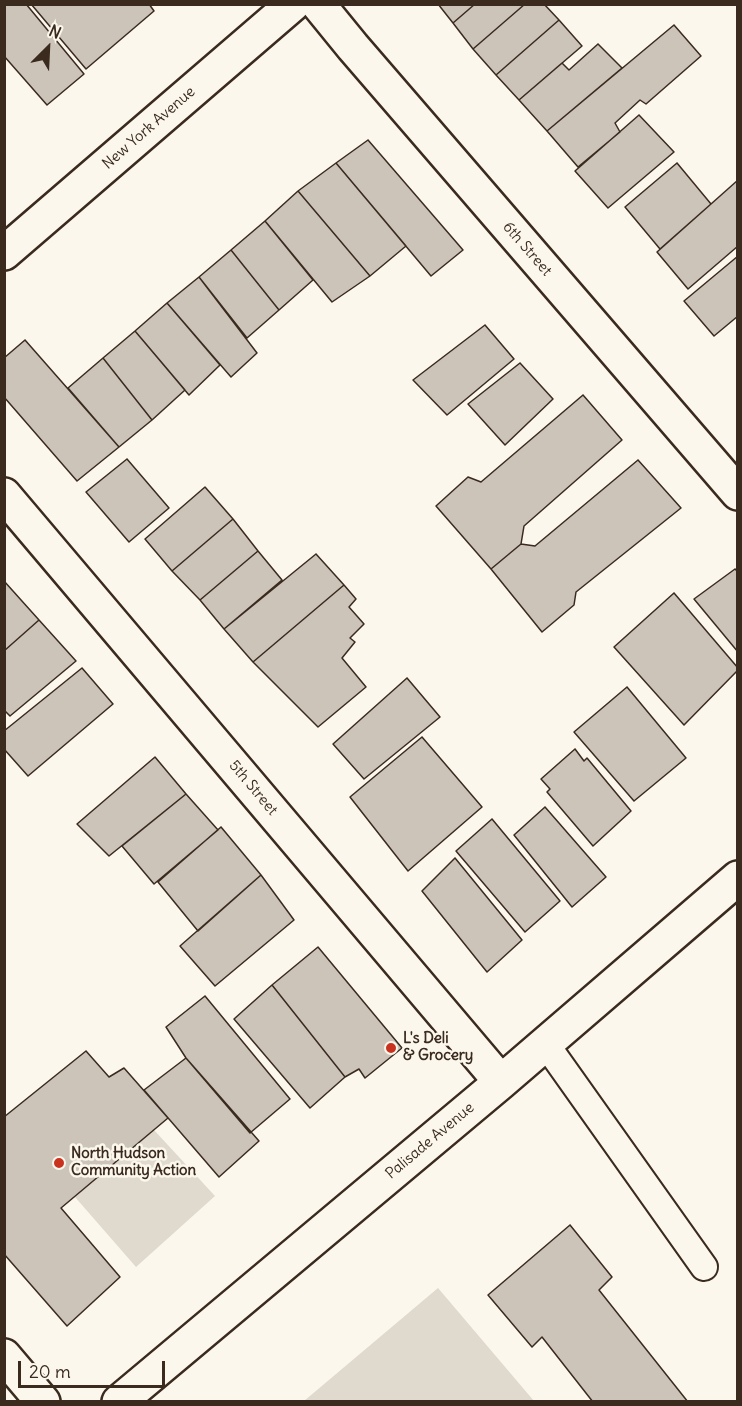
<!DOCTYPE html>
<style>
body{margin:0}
#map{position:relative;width:742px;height:1406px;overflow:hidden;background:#fbf7ec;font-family:Delius,sans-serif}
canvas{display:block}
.frame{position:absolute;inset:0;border:6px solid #3b2a1e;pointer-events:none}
.north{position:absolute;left:18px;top:18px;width:60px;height:60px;-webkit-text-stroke:4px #fbf7ec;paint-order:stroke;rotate:24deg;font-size:16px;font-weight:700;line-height:24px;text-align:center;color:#3b2a1e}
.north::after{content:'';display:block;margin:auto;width:21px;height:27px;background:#3b2a1e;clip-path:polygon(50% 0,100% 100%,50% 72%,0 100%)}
.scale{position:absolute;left:18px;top:1361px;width:147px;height:27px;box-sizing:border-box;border:3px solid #3b2a1e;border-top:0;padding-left:8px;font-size:18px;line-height:21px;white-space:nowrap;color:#3b2a1e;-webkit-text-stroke:4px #fbf7ec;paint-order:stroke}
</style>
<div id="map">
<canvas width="742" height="1406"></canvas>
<div class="frame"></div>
<div class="north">N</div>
<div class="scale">20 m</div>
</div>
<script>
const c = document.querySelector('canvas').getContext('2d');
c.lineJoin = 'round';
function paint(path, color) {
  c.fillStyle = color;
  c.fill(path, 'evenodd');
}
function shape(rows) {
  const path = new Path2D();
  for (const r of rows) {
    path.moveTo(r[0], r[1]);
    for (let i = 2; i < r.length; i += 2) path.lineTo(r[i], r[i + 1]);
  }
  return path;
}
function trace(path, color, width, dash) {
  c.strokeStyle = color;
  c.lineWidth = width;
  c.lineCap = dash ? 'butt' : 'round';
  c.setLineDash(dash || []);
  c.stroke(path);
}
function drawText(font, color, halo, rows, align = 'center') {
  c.font = font + ' Delius,sans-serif';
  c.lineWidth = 5;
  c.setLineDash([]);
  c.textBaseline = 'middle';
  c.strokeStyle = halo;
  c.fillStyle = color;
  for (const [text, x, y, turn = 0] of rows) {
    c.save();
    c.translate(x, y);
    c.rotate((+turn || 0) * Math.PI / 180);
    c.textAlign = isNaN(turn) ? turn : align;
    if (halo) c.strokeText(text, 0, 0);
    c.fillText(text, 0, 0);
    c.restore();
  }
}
paint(shape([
 [154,1130,215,1196,136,1267,75,1197],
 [438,1288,534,1401,304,1401]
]), '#dfd9ce');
const building = shape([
 [4,4,26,4,84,74,47,105,4,56,4,4],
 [31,4,149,4,154,11,86,69,31,4],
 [438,4,475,4,453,23,438,4],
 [475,4,525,4,473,49,453,23,475,4],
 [525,4,544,4,559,20,496,75,473,49,525,4],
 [559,20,582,46,519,100,496,75,559,20],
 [674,25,701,56,646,104,640,100,615,123,620,132,578,167,547,131,674,25],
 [598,44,622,68,547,131,519,100,562,63,569,70,598,44],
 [639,115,674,152,608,208,575,171,639,115],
 [368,140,463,250,431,276,336,163,368,140],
 [336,163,406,246,370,276,298,191,336,163],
 [677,163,711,204,660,249,625,207,677,163],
 [738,180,738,246,688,289,657,252,738,180],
 [298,191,370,276,332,302,265,221,298,191],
 [265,221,313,280,279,310,231,250,265,221],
 [231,250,279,310,247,338,199,277,231,250],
 [738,256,738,316,714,336,684,301,738,256],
 [199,277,257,353,231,377,167,303,199,277],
 [167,303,220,365,189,395,135,331,167,303],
 [485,325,514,359,447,415,413,380,485,325],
 [135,331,185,390,152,420,103,358,135,331],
 [25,340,119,447,77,481,4,397,4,358,25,340],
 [103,358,152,420,119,447,68,388,103,358],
 [520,363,553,399,505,445,468,404,520,363],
 [583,395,622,440,524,526,521,544,491,569,436,506,468,477,481,482,583,395],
 [127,459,169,508,129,542,86,492,127,459],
 [638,460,681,508,576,592,574,605,542,632,491,569,521,544,535,546,638,460],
 [205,487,233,519,172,571,145,539,205,487],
 [233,519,258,551,200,600,172,571,233,519],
 [258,551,282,580,224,629,200,600,258,551],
 [316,554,344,585,253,662,224,629,316,554],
 [735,569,738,572,738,652,694,599,735,569],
 [4,581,39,620,4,651,4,581],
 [344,585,356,599,349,607,364,624,350,638,355,642,342,658,366,687,318,727,253,662,344,585],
 [674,593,738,668,738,670,684,725,614,647,674,593],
 [39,620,76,661,10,716,4,710,4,651,39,620],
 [82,668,113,704,28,776,4,749,4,731,82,668],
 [407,678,440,717,364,779,333,744,407,678],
 [627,687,686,758,634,801,574,732,627,687],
 [422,737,482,807,408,871,350,797,422,737],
 [575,749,584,761,587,758,631,811,593,846,547,792,550,789,541,779,575,749],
 [155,757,186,794,109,856,77,824,155,757],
 [186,794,218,830,154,884,122,846,186,794],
 [545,807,606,877,572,907,514,835,545,807],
 [492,819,560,901,525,932,456,851,492,819],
 [221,827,261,875,198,931,158,882,221,827],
 [455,858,522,940,487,972,422,891,455,858],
 [261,875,294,920,215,986,180,946,261,875],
 [318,947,402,1048,365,1078,359,1069,345,1077,272,985,318,947],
 [272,985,345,1077,310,1108,234,1019,272,985],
 [205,996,290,1099,250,1133,186,1058,166,1027,205,996],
 [86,1051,109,1077,124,1068,168,1118,61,1208,120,1277,67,1326,4,1254,4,1117,86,1051],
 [186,1058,259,1141,219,1177,144,1090,186,1058],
 [570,1225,612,1277,599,1290,688,1402,593,1402,542,1337,532,1347,488,1295,570,1225]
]);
paint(building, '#ccc4b9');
trace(building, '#3b2a1e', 1.5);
const lane = shape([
 [545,1043,704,1267]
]);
const street = shape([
 [318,4,353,47,738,493],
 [4,1356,43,1402]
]);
const secondary = shape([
 [4,253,293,4],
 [4,495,501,1082],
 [119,1402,501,1082,738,878]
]);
trace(lane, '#3b2a1e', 30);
trace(street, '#3b2a1e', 38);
trace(secondary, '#3b2a1e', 38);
trace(lane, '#fbf7ec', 26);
trace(street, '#fbf7ec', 33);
trace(secondary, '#fbf7ec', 33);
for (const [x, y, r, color] of [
 [391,1048,6,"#c8321e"],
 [59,1163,6,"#c8321e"]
]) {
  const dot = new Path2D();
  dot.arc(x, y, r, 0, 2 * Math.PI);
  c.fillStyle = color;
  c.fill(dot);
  trace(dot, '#fbf7ec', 2);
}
drawText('15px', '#3b2a1e', '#fbf7ec', [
 ["New York Avenue",149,128,-41],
 ["6th Street",527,249,49],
 ["5th Street",253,788,50],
 ["Palisade Avenue",430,1141,-40]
]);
drawText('bold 15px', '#3b2a1e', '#fbf7ec', [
 ["L's Deli",403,1039],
 ["& Grocery",403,1056],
 ["North Hudson",71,1154],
 ["Community Action",71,1171]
], 'left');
</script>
